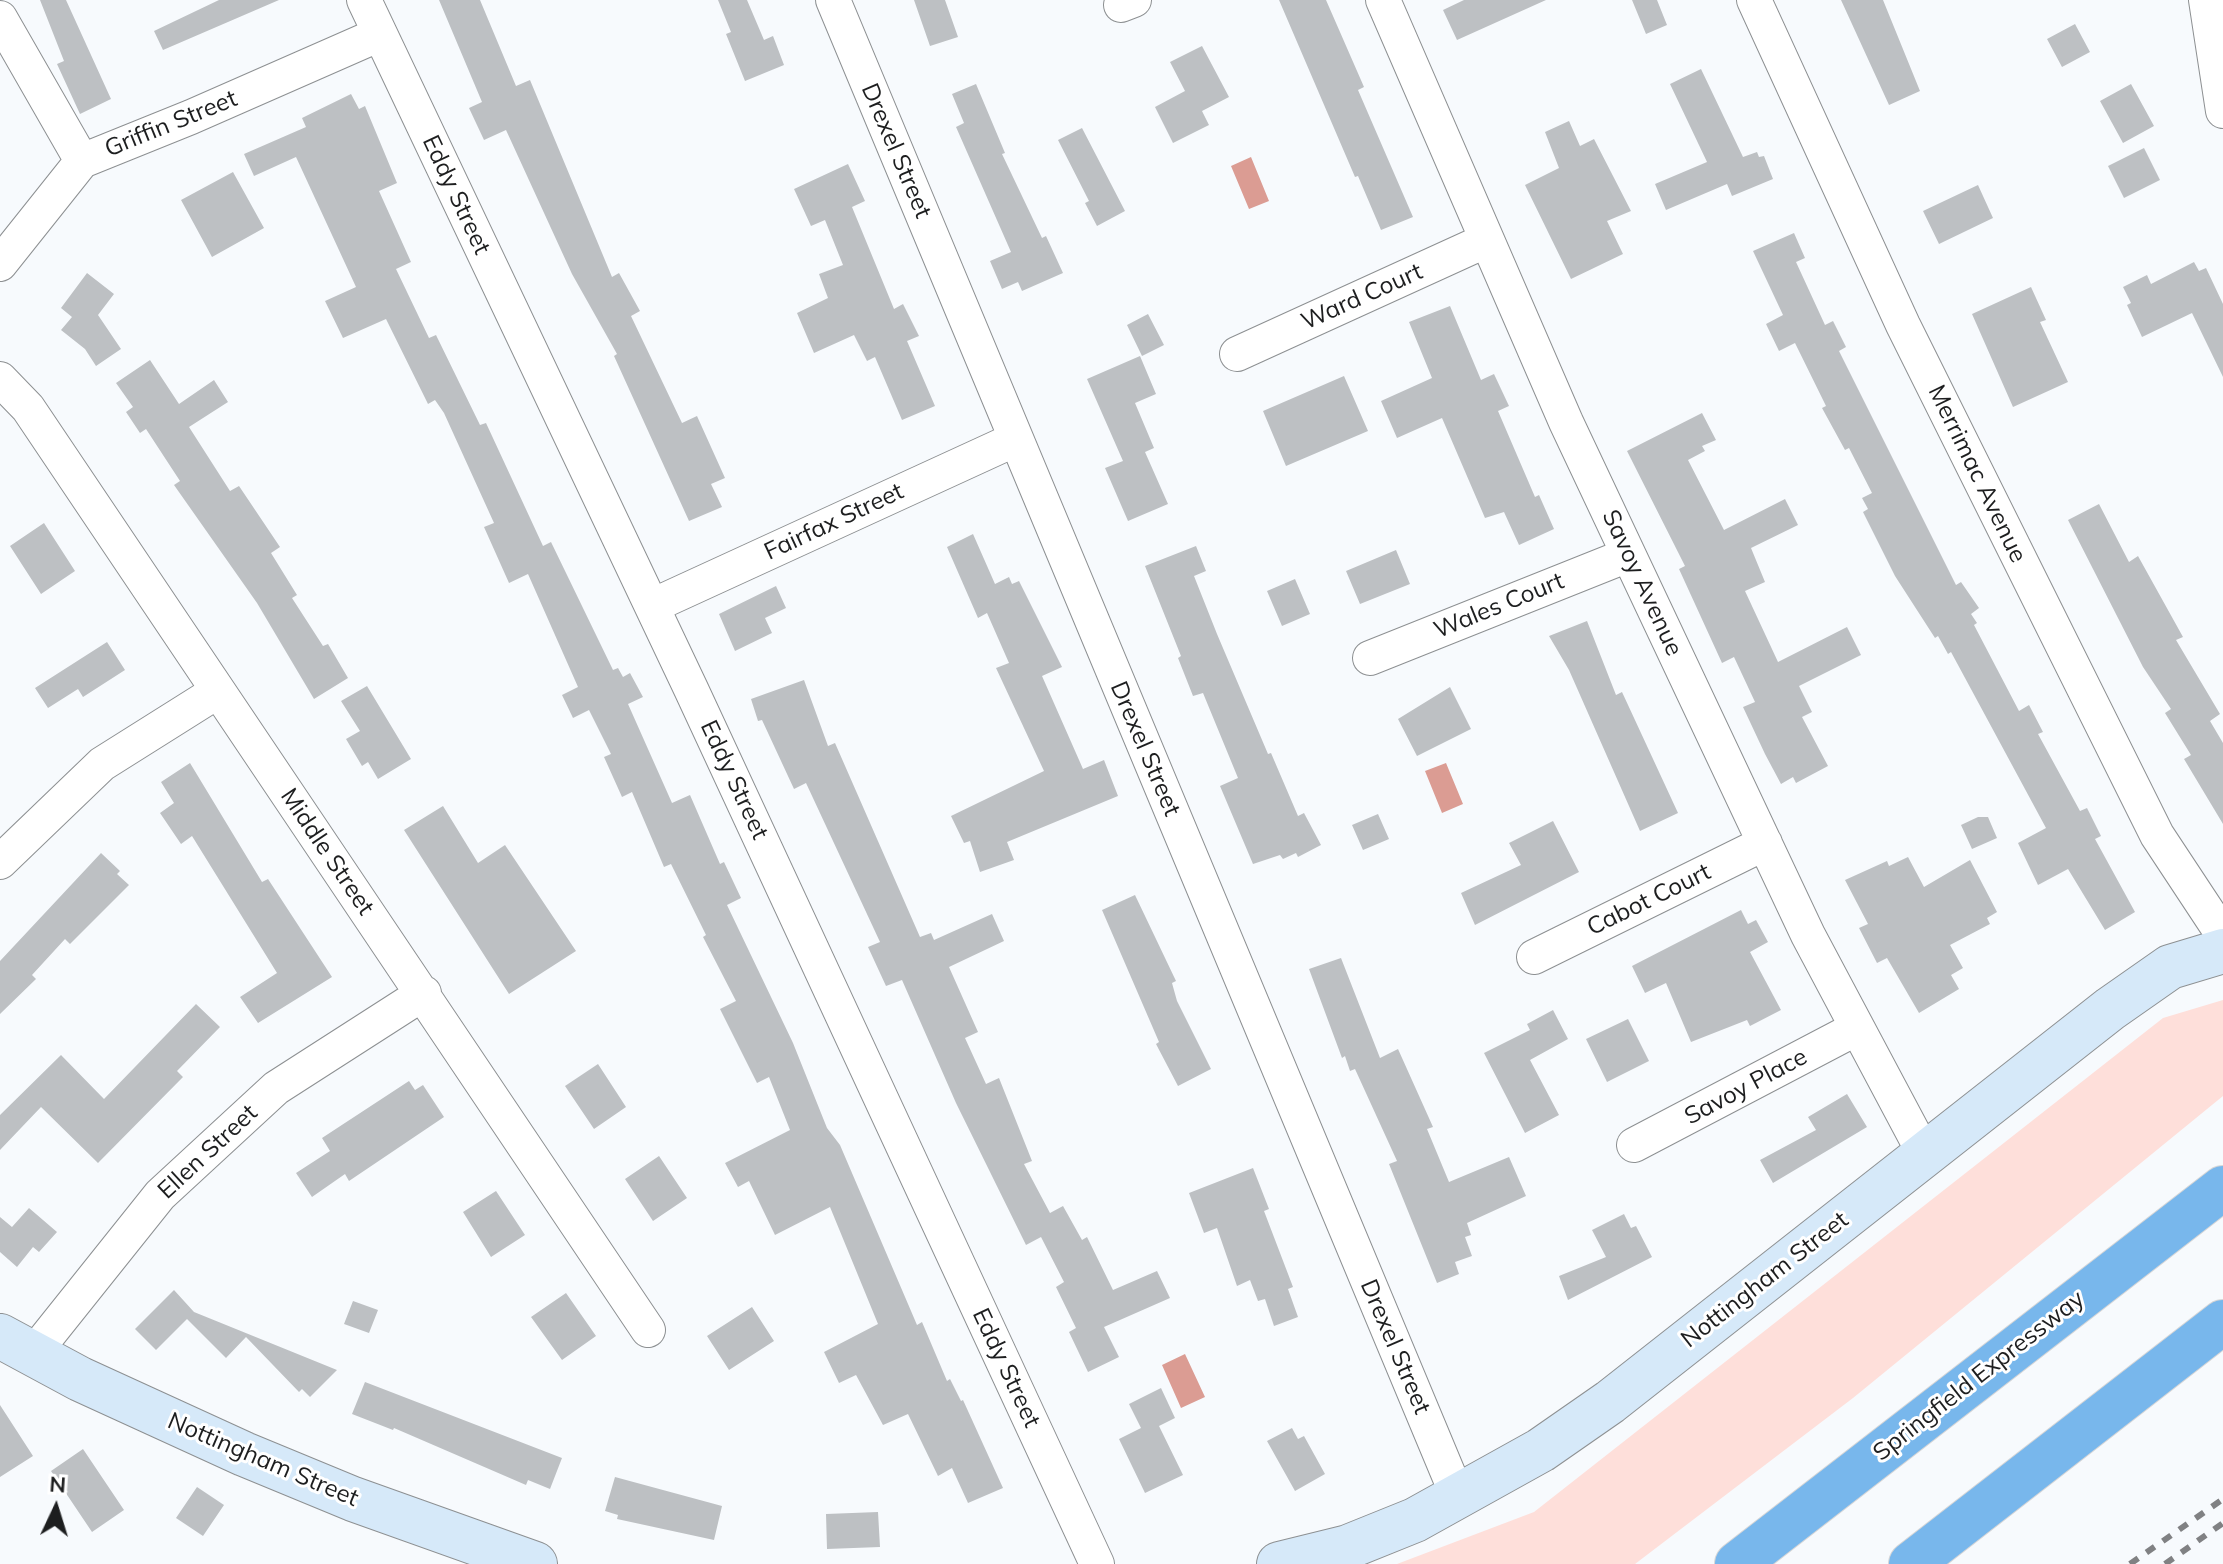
<!DOCTYPE html>
<style>
body{margin:0}
#map{position:relative;width:2223px;height:1564px;overflow:hidden;background:#f7fafd;font-family:Mulish,sans-serif}
canvas{display:block}
.north{position:absolute;left:16px;top:1468px;width:80px;height:80px;-webkit-text-stroke:6px #fff;paint-order:stroke;rotate:4deg;font-size:22px;font-weight:700;line-height:32px;text-align:center;color:#1d1e1f}
.north::after{content:'';display:block;margin:auto;width:28px;height:36px;background:#1d1e1f;clip-path:polygon(50% 0,100% 100%,50% 72%,0 100%)}
</style>
<div id="map">
<canvas width="2223" height="1564"></canvas>
<div class="north">N</div>
</div>
<script>
const c = document.querySelector('canvas').getContext('2d');
c.lineJoin = 'round';
function paint(path, color) {
  c.fillStyle = color;
  c.fill(path, 'evenodd');
}
function shape(rows) {
  const path = new Path2D();
  for (const r of rows) {
    path.moveTo(r[0], r[1]);
    for (let i = 2; i < r.length; i += 2) path.lineTo(r[i], r[i + 1]);
  }
  return path;
}
function trace(path, color, width, dash) {
  c.strokeStyle = color;
  c.lineWidth = width;
  c.lineCap = dash ? 'butt' : 'round';
  c.setLineDash(dash || []);
  c.stroke(path);
}
function drawText(font, color, halo, rows, align = 'center') {
  c.font = font + ' Mulish,sans-serif';
  c.lineWidth = 6;
  c.setLineDash([]);
  c.textBaseline = 'middle';
  c.strokeStyle = halo;
  c.fillStyle = color;
  for (const [text, x, y, turn = 0] of rows) {
    c.save();
    c.translate(x, y);
    c.rotate((+turn || 0) * Math.PI / 180);
    c.textAlign = isNaN(turn) ? turn : align;
    if (halo) c.strokeText(text, 0, 0);
    c.fillText(text, 0, 0);
    c.restore();
  }
}
paint(shape([
 [2223,1000,2223,1096,1853,1398,1635,1564,1397,1564,1534,1512,2163,1018]
]), '#fedfda');
paint(shape([
 [1251,157,1269,201,1249,209,1231,166],
 [1446,763,1463,804,1442,813,1425,771],
 [1185,1354,1205,1397,1181,1408,1162,1365]
]), '#db9c93');
paint(shape([
 [40,0,66,0,111,99,80,114,57,64,64,61],
 [219,0,279,0,163,50,154,31],
 [439,0,480,0,516,86,530,80,612,277,619,273,640,311,631,316,682,423,697,416,725,478,711,484,722,507,689,521,614,356,617,354,572,274,506,130,484,140,469,108,482,102],
 [718,0,747,0,764,40,773,36,784,65,745,81,726,34,731,32],
 [914,0,945,0,958,37,930,46],
 [1279,0,1326,0,1364,87,1358,90,1413,217,1381,230,1358,176,1355,177],
 [1464,0,1546,0,1457,40,1443,10],
 [1632,0,1657,0,1667,25,1646,34],
 [1841,0,1883,0,1920,91,1889,105],
 [2075,24,2090,52,2062,67,2047,39],
 [1202,46,1229,97,1202,111,1209,125,1173,143,1155,107,1185,91,1170,62],
 [1701,69,1743,157,1757,152,1759,157,1764,156,1773,179,1732,196,1727,184,1666,210,1655,184,1707,162,1670,84],
 [976,84,1005,153,1002,154,1042,238,1046,236,1063,273,1022,291,1018,282,1002,289,990,261,1011,252,956,127,964,123,952,94],
 [2131,84,2154,126,2123,143,2100,101],
 [351,94,359,109,365,106,397,183,379,191,411,262,396,269,429,338,436,335,480,425,486,423,543,546,551,542,613,670,618,668,623,677,630,673,643,697,628,704,672,803,690,795,720,864,724,862,741,898,727,905,793,1043,827,1128,840,1145,917,1325,922,1322,947,1381,950,1379,961,1401,963,1400,1003,1488,968,1503,952,1468,938,1476,908,1414,883,1425,856,1375,839,1383,824,1352,878,1324,830,1207,775,1235,749,1181,738,1187,725,1163,790,1130,769,1077,757,1083,720,1009,736,1001,703,937,706,935,671,864,664,867,632,792,622,797,604,757,611,754,589,710,573,718,562,695,578,687,528,574,509,583,484,527,494,523,444,413,435,400,428,404,386,319,343,338,325,301,356,287,296,157,254,176,244,154,306,127,302,118],
 [1569,121,1580,146,1594,139,1631,211,1607,221,1623,254,1571,279,1525,185,1559,168,1545,132],
 [1082,128,1125,211,1097,226,1085,203,1089,201,1058,140],
 [2144,148,2160,180,2124,198,2108,166],
 [848,164,865,201,852,207,894,309,903,304,919,336,907,341,935,406,902,420,875,357,867,361,854,335,814,353,797,313,828,298,819,274,843,265,825,220,811,226,794,189],
 [233,172,264,228,212,257,181,200],
 [1978,185,1993,218,1939,244,1923,211],
 [1794,233,1805,258,1796,262,1825,325,1833,321,1846,347,1839,351,1956,585,1961,582,1979,608,1971,614,1977,623,1974,625,2019,711,2029,705,2043,732,2038,734,2080,811,2087,808,2101,836,2095,839,2135,912,2105,930,2068,869,2038,885,2018,843,2046,828,1951,652,1948,654,1938,636,1935,638,1895,576,1863,512,1868,509,1862,498,1872,493,1849,448,1845,450,1822,408,1826,406,1795,343,1779,351,1766,324,1783,315,1753,251],
 [2194,262,2199,271,2206,268,2223,304,2223,377,2192,313,2142,337,2127,305,2131,303,2123,287,2147,275,2151,284],
 [87,273,114,294,98,315,121,349,96,366,85,349,61,330,72,317,61,308],
 [2031,287,2046,320,2040,322,2068,382,2013,407,1972,314],
 [1450,306,1481,380,1494,374,1509,406,1498,411,1535,497,1539,495,1554,529,1519,545,1504,512,1485,518,1442,418,1397,438,1381,401,1432,378,1409,322],
 [1148,314,1164,345,1142,356,1127,325],
 [1140,356,1156,394,1135,403,1154,448,1145,452,1168,504,1128,521,1105,468,1123,461,1087,379],
 [150,360,179,404,214,380,228,402,189,427,230,491,239,486,280,547,271,553,297,595,292,598,323,646,328,644,348,678,314,699,257,603,174,485,180,481,146,429,140,433,126,412,133,407,116,383],
 [1344,376,1368,431,1286,466,1263,411],
 [1702,413,1716,440,1702,446,1705,451,1688,460,1724,530,1785,499,1798,525,1751,548,1765,582,1745,591,1778,662,1847,627,1861,655,1799,686,1812,712,1802,717,1828,766,1796,783,1793,777,1781,784,1765,754,1743,707,1755,702,1734,657,1722,663,1679,569,1685,566,1627,451],
 [2099,504,2129,562,2138,556,2183,637,2176,640,2220,714,2210,721,2223,743,2223,824,2184,759,2191,755,2165,713,2171,709,2143,667,2068,520],
 [44,523,75,571,41,594,10,546],
 [973,534,995,584,1009,577,1012,584,1019,581,1062,667,1042,676,1083,769,1104,760,1118,796,1007,842,1014,860,980,872,970,841,964,843,951,816,1044,771,996,668,1009,663,987,613,978,618,947,547],
 [1196,546,1206,571,1194,576,1217,634,1268,754,1271,753,1298,816,1304,813,1321,845,1298,857,1296,853,1283,859,1280,855,1253,864,1220,786,1238,778,1203,693,1193,696,1178,658,1181,656,1145,566],
 [1396,550,1410,584,1360,604,1346,571],
 [1295,579,1310,614,1282,626,1267,591],
 [776,586,786,608,765,618,772,633,735,651,719,614],
 [1587,621,1616,695,1622,692,1678,813,1640,831,1569,670,1549,636],
 [107,642,125,670,83,697,78,689,48,708,35,688],
 [804,680,828,746,835,743,920,937,931,933,934,940,992,914,1004,941,949,967,978,1032,965,1038,986,1084,999,1078,1032,1161,1024,1164,1050,1213,1063,1206,1082,1240,1087,1237,1113,1290,1157,1271,1170,1298,1104,1327,1119,1357,1088,1372,1069,1332,1076,1328,1056,1287,1064,1282,1041,1237,1026,1245,956,1103,902,980,886,986,868,947,880,942,806,783,794,789,762,720,758,721,751,699],
 [367,686,411,759,378,779,368,762,362,766,346,739,360,731,341,701],
 [1450,687,1471,729,1417,756,1398,719],
 [190,763,262,882,268,879,332,977,258,1023,240,997,277,973,192,836,181,844,160,813,174,803,161,782],
 [443,806,478,863,505,845,576,951,509,994,404,830],
 [1378,814,1389,839,1363,850,1352,825],
 [1978,817,1988,817,1997,838,1972,849,1961,825],
 [1553,821,1579,872,1475,925,1461,893,1521,865,1509,843],
 [101,853,120,871,117,874,129,885,70,944,65,939,32,975,36,979,0,1014,0,961],
 [1908,857,1924,887,1970,860,1997,912,1987,918,1990,924,1950,945,1963,968,1951,975,1959,989,1919,1013,1887,958,1877,963,1859,928,1868,924,1845,880,1887,861,1889,866],
 [1135,895,1176,981,1172,983,1177,1001,1211,1069,1178,1086,1156,1044,1159,1042,1102,910],
 [1741,910,1748,924,1756,920,1768,942,1750,952,1781,1010,1750,1026,1747,1020,1691,1042,1666,983,1645,993,1632,966],
 [1341,958,1380,1058,1398,1049,1433,1127,1427,1129,1449,1182,1509,1157,1526,1196,1467,1223,1471,1235,1465,1237,1472,1256,1455,1262,1459,1274,1437,1283,1389,1164,1397,1161,1355,1069,1350,1071,1345,1056,1342,1058,1309,969],
 [196,1004,220,1027,177,1071,183,1077,98,1163,41,1107,0,1150,0,1115,61,1055,104,1099],
 [1553,1010,1568,1039,1530,1060,1559,1115,1525,1133,1484,1053,1530,1030,1527,1024],
 [1628,1019,1649,1061,1607,1082,1586,1039],
 [598,1064,626,1107,594,1129,565,1086],
 [409,1081,415,1090,423,1085,444,1117,349,1181,345,1174,312,1197,296,1173,330,1151,322,1138],
 [1847,1094,1867,1127,1773,1183,1760,1160,1816,1130,1808,1117],
 [659,1156,687,1198,653,1221,625,1179],
 [1253,1168,1269,1209,1264,1211,1293,1287,1288,1289,1298,1317,1274,1326,1265,1299,1258,1301,1250,1280,1237,1286,1217,1228,1204,1233,1189,1193],
 [496,1191,525,1235,491,1257,463,1212],
 [29,1208,57,1232,39,1252,33,1247,17,1267,0,1252,0,1217,12,1227],
 [1624,1214,1631,1228,1636,1226,1652,1257,1568,1300,1559,1276,1606,1257,1592,1230],
 [174,1290,194,1312,337,1370,310,1397,302,1389,299,1392,246,1337,226,1358,187,1319,156,1350,135,1329],
 [566,1293,596,1336,562,1360,531,1317],
 [353,1301,378,1310,369,1333,344,1324],
 [752,1307,774,1341,729,1370,707,1336],
 [365,1382,562,1458,550,1489,528,1480,526,1485,394,1428,393,1430,352,1414],
 [1161,1388,1175,1418,1159,1426,1183,1475,1145,1493,1119,1439,1141,1428,1129,1404],
 [0,1405,33,1456,0,1477],
 [1292,1428,1298,1439,1304,1436,1325,1474,1295,1491,1267,1441],
 [83,1449,124,1510,92,1532,51,1471],
 [615,1477,722,1506,714,1540,617,1519,618,1515,605,1511],
 [197,1487,224,1505,203,1536,176,1518],
 [878,1512,880,1547,827,1549,826,1514]
]), '#bdc0c3');
const street = shape([
 [364,0,691,689,1097,1564],
 [833,0,1458,1497],
 [1383,0,1566,422,1808,935,1925,1155],
 [1754,0,1903,325,2157,835,2223,935],
 [2206,0,2223,111],
 [1121,5,1134,0],
 [0,18,82,161],
 [0,264,82,161,191,117,380,34],
 [1237,354,1487,240],
 [0,379,28,408,648,1330],
 [652,606,1016,439],
 [1370,658,1628,555],
 [0,862,102,764,218,691],
 [1534,957,1765,843],
 [1634,1145,1857,1028],
 [33,1354,160,1195,276,1088,424,993]
]);
const secondary = shape([
 [0,1336,80,1379,244,1454,353,1499,535,1564],
 [1279,1564,1348,1547,1415,1520,1541,1450,1610,1402,2110,1009,2170,967,2223,951]
]);
const highway = shape([
 [1737,1564,2223,1188],
 [1911,1564,2223,1322]
]);
trace(street, '#8d9092', 36);
trace(secondary, '#8d9092', 46);
trace(highway, '#d6d6d7', 46);
trace(street, '#fff', 34);
trace(secondary, '#d6e9f9', 44);
trace(highway, '#78b7ec', 44);
trace(shape([
 [2130,1564,2223,1499],
 [2165,1564,2223,1523]
]), '#808183', 6, [10, 10]);
drawText('24px', '#1d1e1f', '#fff', [
 ["Griffin Street",171,124,-22],
 ["Drexel Street",896,151,67],
 ["Eddy Street",456,195,65],
 ["Ward Court",1362,297,-24],
 ["Merrimac Avenue",1977,474,64],
 ["Fairfax Street",834,522,-25],
 ["Savoy Avenue",1642,583,65],
 ["Wales Court",1499,606,-22],
 ["Drexel Street",1145,749,67],
 ["Eddy Street",734,780,65],
 ["Middle Street",327,852,56],
 ["Cabot Court",1649,900,-26],
 ["Savoy Place",1746,1087,-28],
 ["Ellen Street",208,1152,-43],
 ["Nottingham Street",1765,1280,-38],
 ["Drexel Street",1395,1347,67],
 ["Eddy Street",1006,1368,65],
 ["Springfield Expressway",1979,1376,-38],
 ["Nottingham Street",263,1460,23]
]);
</script>
